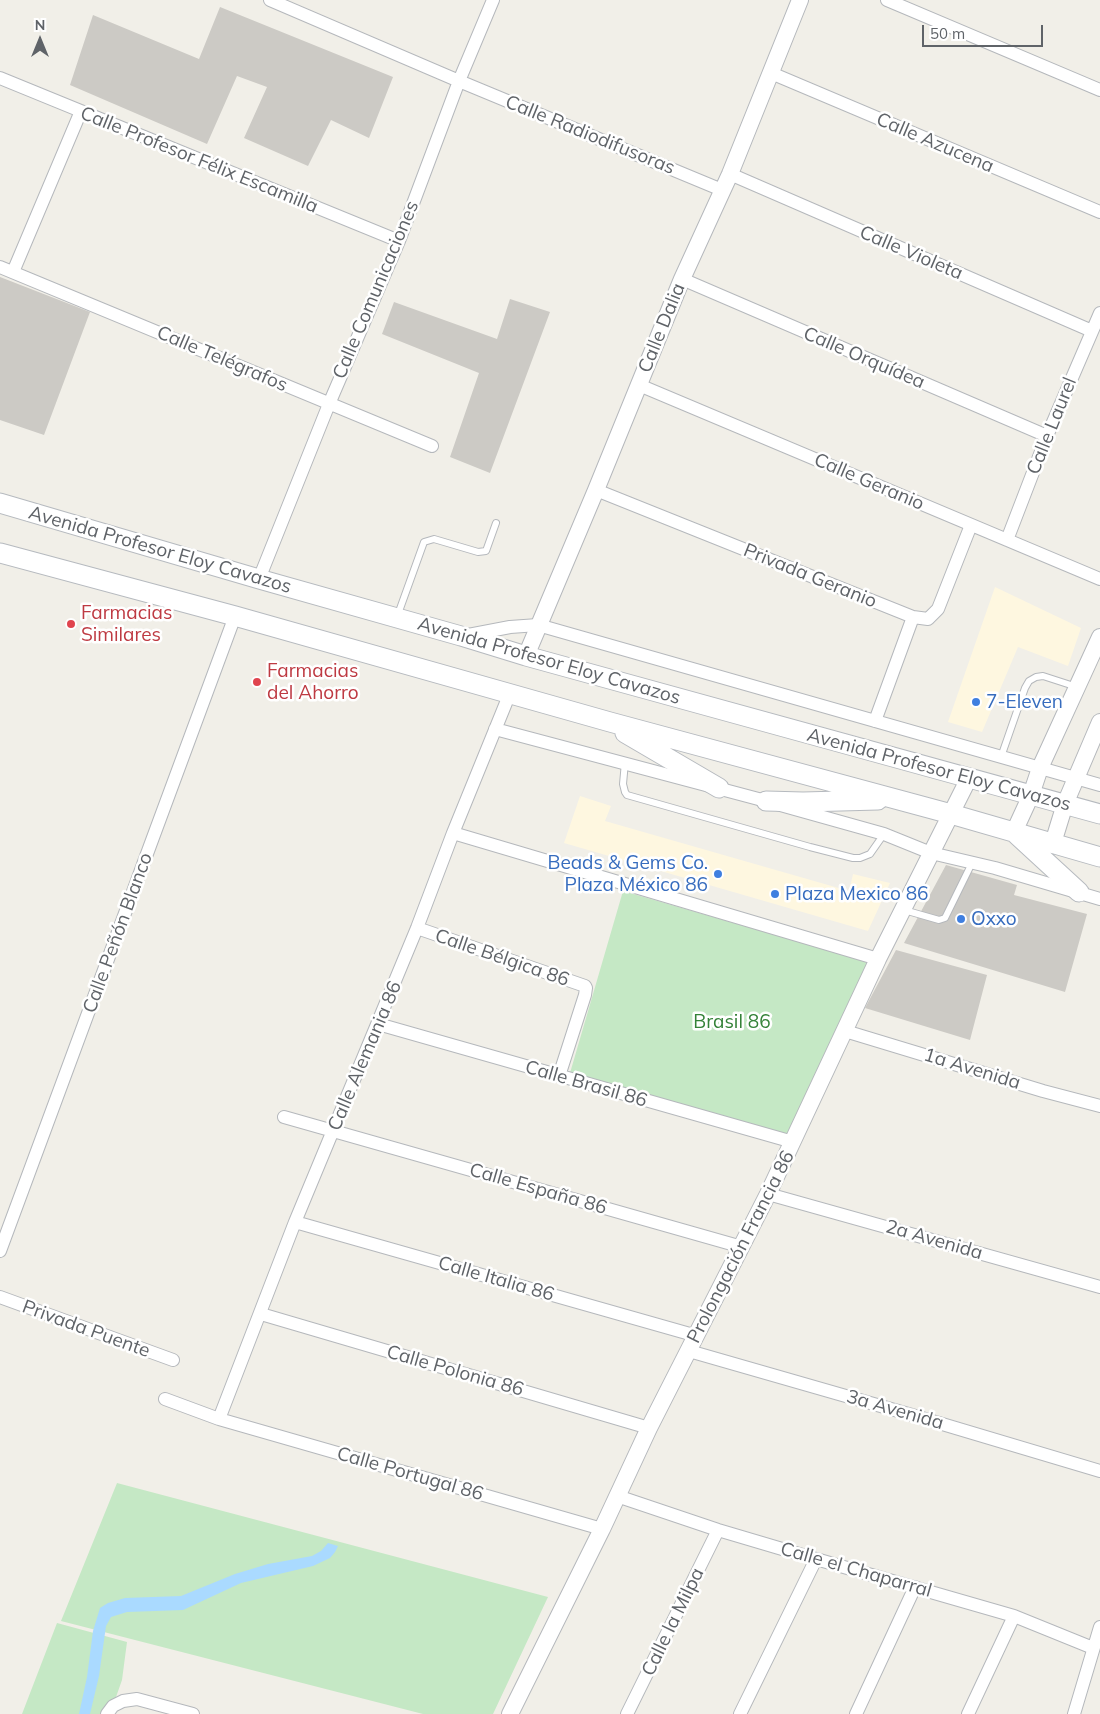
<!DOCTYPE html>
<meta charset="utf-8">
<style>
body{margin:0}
#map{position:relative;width:1100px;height:1714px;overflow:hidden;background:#f1efe8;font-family:Mulish,sans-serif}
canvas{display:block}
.north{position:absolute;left:15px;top:15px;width:50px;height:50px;-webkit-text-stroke:4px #fff;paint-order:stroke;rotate:0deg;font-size:14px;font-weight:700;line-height:20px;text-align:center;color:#5f6368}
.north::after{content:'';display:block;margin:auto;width:18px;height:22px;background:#5f6368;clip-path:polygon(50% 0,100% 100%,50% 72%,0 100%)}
.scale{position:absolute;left:922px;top:25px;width:121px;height:22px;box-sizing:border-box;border:2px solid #5f6368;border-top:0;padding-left:6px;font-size:15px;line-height:18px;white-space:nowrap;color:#5f6368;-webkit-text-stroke:4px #fff;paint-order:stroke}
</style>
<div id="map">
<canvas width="1100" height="1714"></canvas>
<div class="north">N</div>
<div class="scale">50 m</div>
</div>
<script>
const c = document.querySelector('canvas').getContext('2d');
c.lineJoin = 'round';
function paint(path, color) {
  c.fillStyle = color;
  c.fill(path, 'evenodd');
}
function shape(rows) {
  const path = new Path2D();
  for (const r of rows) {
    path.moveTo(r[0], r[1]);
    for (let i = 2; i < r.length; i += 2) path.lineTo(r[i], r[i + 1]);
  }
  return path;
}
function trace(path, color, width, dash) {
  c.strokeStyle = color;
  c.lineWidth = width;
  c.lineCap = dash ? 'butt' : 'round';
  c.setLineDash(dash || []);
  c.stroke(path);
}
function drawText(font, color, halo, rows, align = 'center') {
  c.font = font + ' Mulish,sans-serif';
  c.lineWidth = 5;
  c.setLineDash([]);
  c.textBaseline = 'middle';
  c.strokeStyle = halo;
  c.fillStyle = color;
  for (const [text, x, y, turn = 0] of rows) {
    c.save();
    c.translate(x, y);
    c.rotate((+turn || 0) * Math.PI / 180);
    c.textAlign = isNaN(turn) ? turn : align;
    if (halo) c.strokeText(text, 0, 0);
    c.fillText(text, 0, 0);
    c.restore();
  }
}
paint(shape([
 [995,587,1081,628,1068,666,1018,647,982,732,948,722],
 [580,796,611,806,605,821,849,891,853,874,890,883,868,931,564,843]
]), '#fef7e0');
paint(shape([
 [623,891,869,962,786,1138,570,1073],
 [117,1483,548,1597,493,1714,423,1714,61,1621],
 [57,1623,127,1642,122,1680,110,1714,22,1714]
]), '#c5e8c5');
paint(shape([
 [328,1543,338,1546,335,1552,330,1558,313,1566,241,1583,183,1610,127,1612,111,1617,106,1626,99,1676,90,1714,79,1714,87,1677,93,1631,100,1608,108,1603,125,1598,181,1596,235,1574,268,1564,312,1556,321,1551]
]), '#aadaff');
paint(shape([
 [220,7,393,77,369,138,331,120,308,166,244,138,267,87,237,76,207,144,70,85,93,15,199,59],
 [0,277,90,312,44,435,0,420],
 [510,299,550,312,490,473,450,457,479,373,382,334,394,302,497,339],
 [946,865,1017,885,1014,895,1087,914,1065,992,904,943],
 [896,950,987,975,970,1040,865,1008]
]), '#cccac5');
const service = shape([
 [397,617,424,542,434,539,478,552,486,551,496,523],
 [1001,757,1025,688,1029,681,1036,677,1043,676,1077,687],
 [625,762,623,784,625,792,627,795,810,847,853,858,860,858,870,854,884,834],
 [904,910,939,920,945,918,972,863]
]);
const minor = shape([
 [270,0,459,81,722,190],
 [887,0,1100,90],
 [771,73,1100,212],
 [0,78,399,241],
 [730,174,1092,331],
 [0,267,432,446],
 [13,272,81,111],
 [682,279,1047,436],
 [639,385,1100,579],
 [596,490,913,617,928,619,938,609,971,525],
 [1007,540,1047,436,1100,313],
 [259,579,329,404,399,241,459,81,493,0],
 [463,636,510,627,538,625,1100,785],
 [875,721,913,617],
 [495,729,766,801,884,834,931,853,995,868,1100,899],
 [453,833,878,959],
 [417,928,585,986,586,988,585,995,559,1076],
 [378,1024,793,1142],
 [845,1031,1043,1091,1100,1106],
 [284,1117,742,1247],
 [768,1194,1100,1287],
 [295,1222,697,1336],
 [0,1251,235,616],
 [0,1297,173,1360],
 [261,1314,649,1428],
 [689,1351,912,1415,1100,1471],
 [165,1399,219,1419,602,1529],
 [219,1419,295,1222,417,928,453,833,510,693],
 [617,1496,718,1530,816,1559,1014,1616,1093,1648],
 [107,1714,113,1706,123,1701,137,1699,193,1714],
 [627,1714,718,1530],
 [740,1714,816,1559],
 [856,1714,915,1587],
 [968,1714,1014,1616],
 [1074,1714,1100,1627]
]);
const tertiary = shape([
 [526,656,596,490,682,279,730,174,800,0],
 [1014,832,1031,795,1040,768,1100,637],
 [1053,843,1065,804,1100,722],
 [510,1714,602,1529,649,1428,768,1194,878,959,969,778]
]);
const secondary = shape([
 [0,503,259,579,461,636,526,656,1100,814],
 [0,553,235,616,610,722,951,814,1100,857],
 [625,733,719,788],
 [766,801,803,802,878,800],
 [1017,835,1079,892]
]);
trace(service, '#b5b8bc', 8);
trace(minor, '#b5b8bc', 14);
trace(tertiary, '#b5b8bc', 18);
trace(secondary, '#b6babf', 21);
trace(service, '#fff', 6);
trace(minor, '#fff', 12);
trace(tertiary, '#fff', 16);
trace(secondary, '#fff', 19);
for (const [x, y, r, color] of [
 [71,624,5,"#e0444e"],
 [257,682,5,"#e0444e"],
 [976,702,5,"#3f7fe0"],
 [718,874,5,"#3f7fe0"],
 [775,894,5,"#3f7fe0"],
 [961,919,5,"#3f7fe0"]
]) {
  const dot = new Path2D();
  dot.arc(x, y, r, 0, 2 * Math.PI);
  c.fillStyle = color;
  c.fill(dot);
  trace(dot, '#fff', 2);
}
drawText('19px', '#5f6368', '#fff', [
 ["Calle Radiodifusoras",590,135,22],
 ["Calle Azucena",935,143,23],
 ["Calle Profesor Félix Escamilla",199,160,22],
 ["Calle Violeta",911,253,23],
 ["Calle Comunicaciones",376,290,-67],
 ["Calle Dalia",662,328,-68],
 ["Calle Orquídea",864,358,23],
 ["Calle Telégrafos",222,359,23],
 ["Calle Laurel",1052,426,-68],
 ["Calle Geranio",869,482,23],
 ["Avenida Profesor Eloy Cavazos",160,550,16],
 ["Privada Geranio",810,576,22],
 ["Avenida Profesor Eloy Cavazos",549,661,16],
 ["Avenida Profesor Eloy Cavazos",939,770,15],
 ["Calle Peñón Blanco",118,933,-70],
 ["Calle Bélgica 86",502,958,19],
 ["Calle Alemania 86",365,1056,-67],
 ["1a Avenida",972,1069,17],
 ["Calle Brasil 86",586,1084,16],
 ["Calle España 86",538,1189,16],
 ["2a Avenida",934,1240,16],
 ["Prolongación Francia 86",741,1247,-63],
 ["Calle Italia 86",496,1279,16],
 ["Privada Puente",86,1329,20],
 ["Calle Polonia 86",455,1371,16],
 ["3a Avenida",895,1410,16],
 ["Calle Portugal 86",410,1474,16],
 ["Calle el Chaparral",856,1570,16],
 ["Calle la Milpa",673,1622,-64]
]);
drawText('19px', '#be3a42', '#fff', [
 ["Farmacias",81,613],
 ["Similares",81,635],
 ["Farmacias",267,671],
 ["del Ahorro",267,693]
], 'left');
drawText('19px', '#366cbe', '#fff', [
 ["7-Eleven",986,702],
 ["Beads & Gems Co.",708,863,"right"],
 ["Plaza México 86",708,885,"right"],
 ["Plaza Mexico 86",785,894],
 ["Oxxo",971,919]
], 'left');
drawText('19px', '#348238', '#fff', [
 ["Brasil 86",732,1022]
]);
</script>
